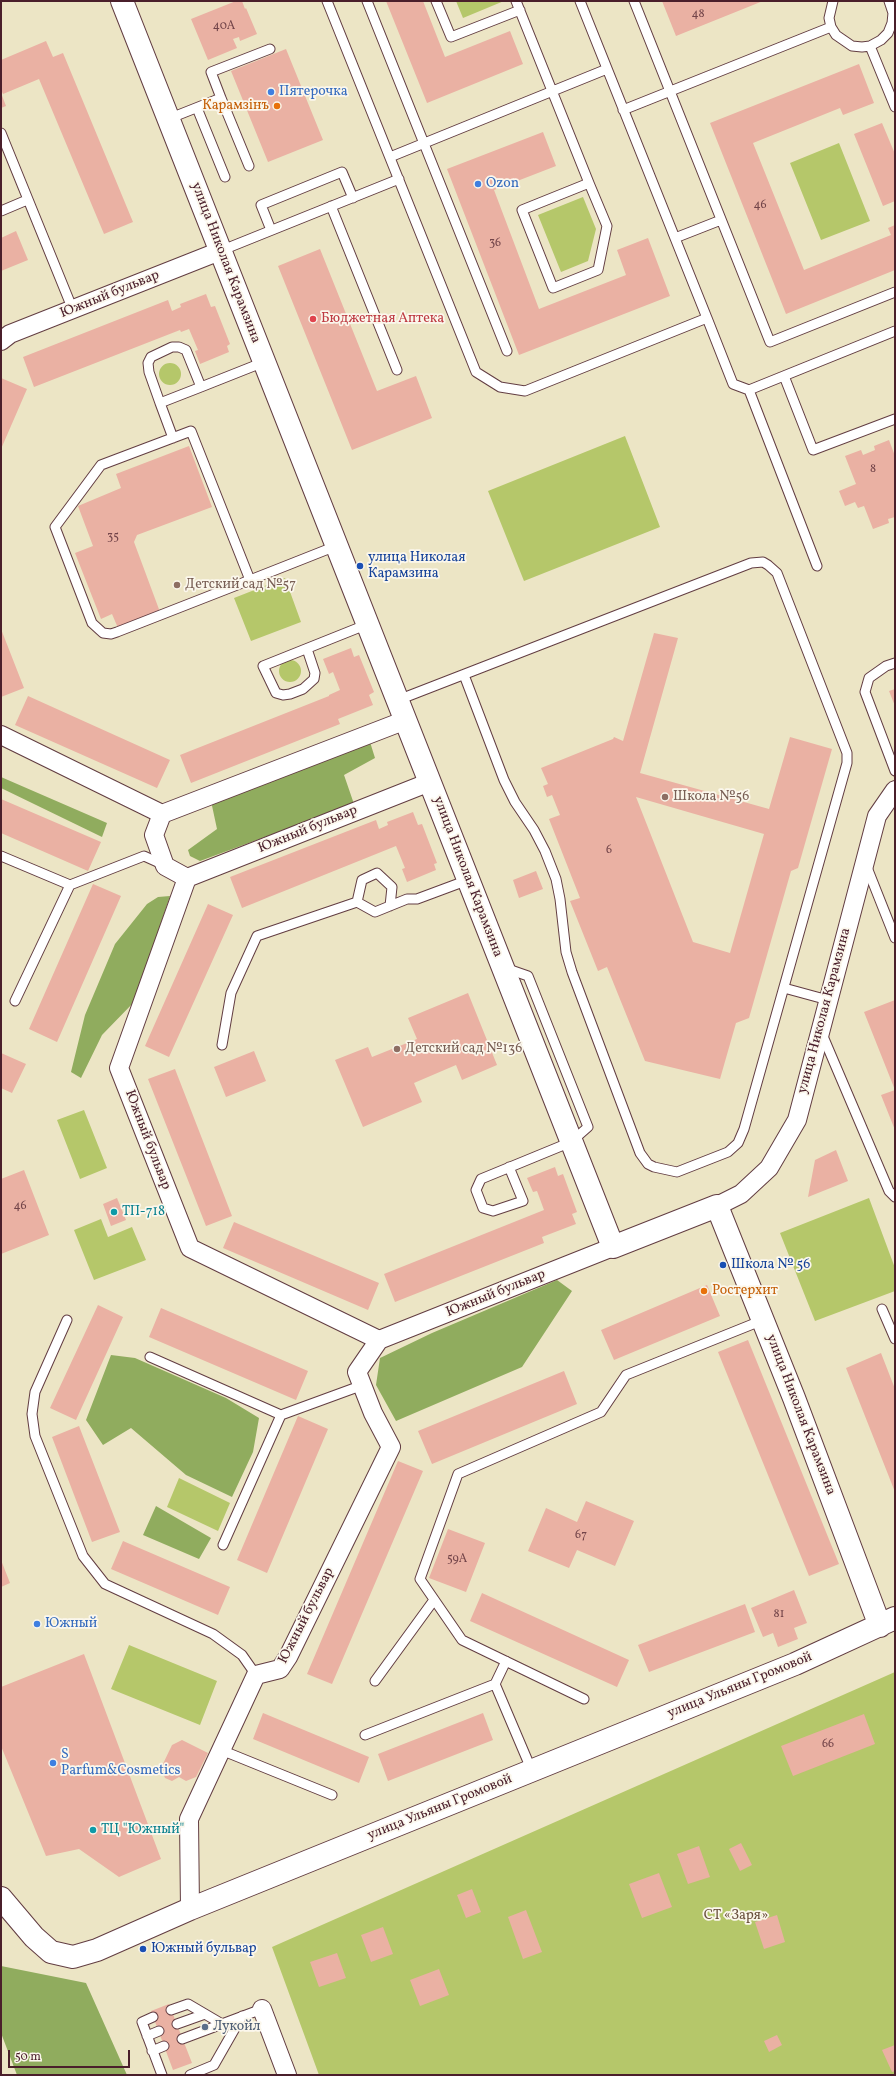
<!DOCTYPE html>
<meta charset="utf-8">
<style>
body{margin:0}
#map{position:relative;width:896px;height:2076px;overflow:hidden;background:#ece5c5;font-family:Vollkorn,serif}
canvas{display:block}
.frame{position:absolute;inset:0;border:2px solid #4a1f2b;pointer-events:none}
.scale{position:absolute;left:8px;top:2050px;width:122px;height:18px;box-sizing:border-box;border:2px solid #4a1f2b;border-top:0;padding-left:5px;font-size:12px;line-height:14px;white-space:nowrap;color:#4a1f2b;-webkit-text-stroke:3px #fbf7ec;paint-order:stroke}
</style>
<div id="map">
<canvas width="896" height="2076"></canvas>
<div class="frame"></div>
<div class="scale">50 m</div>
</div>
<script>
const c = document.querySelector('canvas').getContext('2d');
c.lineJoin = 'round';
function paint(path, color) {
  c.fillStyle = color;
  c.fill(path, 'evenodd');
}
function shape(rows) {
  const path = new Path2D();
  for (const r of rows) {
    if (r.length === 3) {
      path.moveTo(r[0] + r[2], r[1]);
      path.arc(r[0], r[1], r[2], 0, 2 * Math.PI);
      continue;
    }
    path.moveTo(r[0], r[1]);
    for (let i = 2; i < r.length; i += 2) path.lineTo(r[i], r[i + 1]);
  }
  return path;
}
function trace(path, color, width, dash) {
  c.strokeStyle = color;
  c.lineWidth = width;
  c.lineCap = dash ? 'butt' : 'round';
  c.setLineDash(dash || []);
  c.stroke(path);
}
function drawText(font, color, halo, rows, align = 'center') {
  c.font = font + ' Vollkorn,serif';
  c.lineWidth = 3.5;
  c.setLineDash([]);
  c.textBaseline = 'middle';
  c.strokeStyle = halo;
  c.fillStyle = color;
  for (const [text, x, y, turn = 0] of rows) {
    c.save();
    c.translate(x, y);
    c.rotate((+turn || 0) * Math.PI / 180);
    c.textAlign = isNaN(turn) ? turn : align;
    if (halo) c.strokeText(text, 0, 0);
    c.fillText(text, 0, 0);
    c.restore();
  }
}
paint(shape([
 [456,1,504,1,463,18],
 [839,143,870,221,821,240,790,163],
 [583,197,596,229,588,261,561,272,538,215],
 [170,374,11],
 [625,436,660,527,524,581,488,491],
 [285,578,301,622,251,641,234,598],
 [290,671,11],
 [84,1110,107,1168,80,1179,57,1120],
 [869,1198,895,1268,895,1291,815,1321,780,1233],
 [101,1219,108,1237,132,1227,146,1260,94,1280,74,1230],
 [179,1478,230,1503,218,1531,167,1507],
 [129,1645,217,1681,200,1725,111,1689],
 [895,1672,895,2075,319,2075,272,1947]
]), '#b5c76a');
paint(shape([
 [370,742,375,758,344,775,354,804,200,861,190,856,188,850,217,829,211,801],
 [1,777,107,823,102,837,1,788],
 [170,896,135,1001,102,1035,81,1078,71,1072,85,1015,115,944,147,904,158,897],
 [557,1280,572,1291,522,1367,396,1421,376,1385,380,1358,432,1333],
 [111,1355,135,1358,226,1398,259,1418,253,1452,232,1497,186,1475,131,1428,103,1445,86,1420],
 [156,1506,211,1538,199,1559,143,1535],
 [1,1966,86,1983,127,2075,17,2075,1,2033]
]), '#90ac5e');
paint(shape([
 [236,1,242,1,245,9,246,8,257,34,240,41,239,37,233,39,237,48,208,60,191,19],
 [386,1,423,1,445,57,510,31,523,64,427,103],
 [662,1,763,1,676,36],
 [46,41,53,57,63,53,133,222,104,234,39,79,3,94,1,90,1,60],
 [286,49,323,140,268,162,231,71],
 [859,64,874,103,843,115,840,108,753,143,804,270,891,235,888,228,895,225,895,270,786,314,710,123],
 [1,93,6,106,1,108],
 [882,123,895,154,895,201,883,206,854,134],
 [543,132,556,166,494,190,539,309,626,275,617,250,648,238,670,296,519,355,447,169],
 [16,231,28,260,1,271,1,238],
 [320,249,377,391,416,376,432,418,352,450,278,266],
 [206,294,211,307,215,306,230,344,227,346,229,352,200,364,195,351,198,350,189,329,181,332,180,330,34,387,23,357,168,300,172,311,181,307,180,304],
 [1,378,27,389,1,449],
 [889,440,895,456,895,517,888,519,889,523,873,529,864,506,858,508,855,502,845,506,839,491,856,484,845,456,861,450,863,455,875,450,874,446],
 [189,446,212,507,137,535,134,542,160,612,118,628,112,614,101,619,75,553,93,546,78,506,121,488,116,474],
 [1,629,24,688,1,697],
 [654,633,678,638,640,773,769,809,790,737,832,749,798,868,791,871,749,1018,736,1023,720,1079,645,1061,607,967,598,971,570,901,580,898,549,819,560,815,552,795,547,797,543,786,548,784,541,768,613,739,614,737,623,741],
 [636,797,764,834,730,953,693,942],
 [351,648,354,657,359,655,374,692,369,695,373,705,338,719,340,724,191,783,180,755,329,696,329,695,340,690,333,672,329,674,323,659],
 [895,689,895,706,889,691],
 [28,696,170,760,157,788,15,725],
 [1,799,101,842,88,871,1,833],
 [413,812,418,825,422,824,437,863,434,864,436,870,407,882,402,869,405,868,396,846,242,908,230,877,376,820,379,829,388,825,387,822],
 [536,871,543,889,519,898,513,880],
 [93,884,121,896,57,1042,29,1029],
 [208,904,233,915,169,1057,145,1046],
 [468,993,497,1065,462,1080,456,1065,414,1083,422,1102,363,1127,335,1060,368,1047,372,1057,417,1039,408,1018],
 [895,1000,895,1130,881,1095,895,1090,864,1012],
 [254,1051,266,1081,226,1097,214,1067],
 [1,1053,26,1064,12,1093,1,1088],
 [175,1069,232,1216,206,1226,148,1079],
 [836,1150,848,1181,808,1197,815,1160],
 [555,1167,558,1176,563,1174,577,1212,572,1214,576,1224,542,1237,544,1243,395,1302,384,1274,544,1210,537,1191,533,1192,527,1178],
 [24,1170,49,1235,1,1254,1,1179],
 [117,1198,126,1220,111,1226,103,1204],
 [234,1222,379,1283,368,1310,223,1248],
 [707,1285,720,1316,614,1360,601,1330],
 [98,1305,123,1317,76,1420,50,1408],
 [161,1308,308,1371,296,1400,149,1337],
 [748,1340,839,1564,809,1576,718,1352],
 [881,1353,895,1389,895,1492,846,1368],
 [564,1371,577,1404,432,1464,418,1431],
 [298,1416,328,1429,267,1573,237,1560],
 [79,1426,120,1532,92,1542,52,1437],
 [398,1461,423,1471,332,1684,307,1674],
 [586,1501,634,1521,615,1566,577,1550,569,1568,528,1551,546,1508,577,1522],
 [448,1529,485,1543,466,1592,429,1578],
 [123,1541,230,1587,218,1615,111,1569],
 [1,1560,10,1583,1,1587],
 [794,1590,807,1623,794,1628,798,1639,778,1647,773,1633,763,1637,751,1608],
 [482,1593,629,1660,617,1687,470,1621],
 [745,1604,755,1632,649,1672,638,1645],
 [84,1654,161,1859,119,1877,79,1849,46,1856,1,1746,1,1687],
 [263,1713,369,1757,359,1783,253,1739],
 [483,1713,493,1740,388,1781,378,1754],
 [864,1714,875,1744,793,1776,781,1746],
 [182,1740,208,1753,196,1777,186,1781,179,1777,172,1781,165,1778,161,1768,172,1745],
 [741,1843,752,1865,740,1871,729,1849],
 [699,1846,710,1877,688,1884,677,1854],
 [659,1873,672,1907,642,1918,629,1884],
 [472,1889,481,1912,466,1918,457,1895],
 [526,1910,542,1952,523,1959,508,1917],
 [777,1915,785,1942,764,1949,755,1922],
 [383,1927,393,1954,371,1962,361,1935],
 [337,1953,346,1978,319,1987,310,1962],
 [439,1969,449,1995,420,2006,410,1980],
 [169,2004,192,2063,173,2070,151,2011],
 [777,2035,782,2045,769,2052,764,2041],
 [895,2045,895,2071,892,2072,882,2050]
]), '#eab1a3');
const lane = shape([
 [327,1,476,372,500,387,525,391,707,318,580,1],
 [367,1,507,351],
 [436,1,451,37,520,10],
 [516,1,589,183,522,210,553,288,598,270,607,226,589,183],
 [634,1,770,342,895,292],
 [833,1,829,18,831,27,836,35,852,46,862,47,870,46,881,40,888,33,892,23,893,13,889,1],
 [870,46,895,107],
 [221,98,211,72,270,49],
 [197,108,225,177],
 [623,110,831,27],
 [168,119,221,98,249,166],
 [1,133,73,310],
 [390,157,607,69],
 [331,206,397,370],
 [1,211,27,200],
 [271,230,261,205,342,172,353,198],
 [675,238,721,220],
 [220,251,399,179],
 [707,318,733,384,749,390,895,331],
 [784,376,813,450,895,419],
 [201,387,186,350,179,347,172,347,151,357,148,363,149,372,160,403,201,387,264,362],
 [749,390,817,566],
 [160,403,173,438],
 [250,580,191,431,101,465,55,527,92,623,103,633,111,634,117,632,250,580,288,565,336,546],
 [307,649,315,673,314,679,303,689,290,694,283,695,276,693,263,666,368,624],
 [895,663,886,666,869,678,865,692,895,771],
 [398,700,751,563,763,562,768,565,777,573,847,753,847,763,744,1129,738,1143,728,1152,677,1172,654,1167,648,1164,640,1153,572,972,566,952,560,899,556,879,545,851,534,830,515,802,504,780,464,675],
 [1,856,70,885,144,856,164,865],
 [866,865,895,938],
 [357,902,362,880,377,873,392,887,390,906],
 [505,968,528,976,588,1127,571,1142,481,1179,476,1190,483,1208,493,1211,523,1201,509,1167],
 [784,988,828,1000],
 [15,1001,70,885],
 [822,1034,889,1191,895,1197],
 [222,1045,231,993,257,936,357,902,375,912,407,899,417,899,468,880],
 [882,1309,895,1339],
 [67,1320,35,1392,32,1414,35,1436,83,1556,105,1584,213,1634,242,1655,256,1675],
 [150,1357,281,1415],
 [223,1545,281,1415,363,1385],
 [375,1681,434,1600],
 [495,1684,506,1661],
 [584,1699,462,1640,420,1579,458,1474,601,1412,626,1375,763,1320],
 [365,1735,495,1684,532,1771],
 [221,1750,332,1795],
 [171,2010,188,2004,222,2024],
 [153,2017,142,2022,162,2075],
 [177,2024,205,2014],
 [147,2036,159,2031],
 [182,2039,262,2009],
 [152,2051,164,2046],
 [190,2075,214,2065,242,2016]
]);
const street = shape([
 [1,341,10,334,220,251],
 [1,735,162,814,154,835,165,866,187,878,119,1068,190,1248,379,1340,357,1372,373,1413,391,1447,288,1657,280,1669,256,1675,189,1819,190,1909],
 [162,814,406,720],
 [187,878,430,782],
 [717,1206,741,1194,769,1168,797,1120,877,816,895,790],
 [379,1340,613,1247],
 [262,2009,287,2075]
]);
const secondary = shape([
 [122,1,613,1247,717,1206,794,1398,880,1626],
 [1,1898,34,1937,51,1952,73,1957,97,1950,190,1909,795,1664,895,1618]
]);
trace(lane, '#623d42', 11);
trace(street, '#623d42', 20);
trace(secondary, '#623d42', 24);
trace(lane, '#fff', 9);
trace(street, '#fff', 18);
trace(secondary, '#fff', 22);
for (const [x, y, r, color] of [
 [271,92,4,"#3f7fe0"],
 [277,106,4,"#e8710a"],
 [478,184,4,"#3f7fe0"],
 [313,319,4,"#e0444e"],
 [360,566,4,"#1a4fb4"],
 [177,585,4,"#8d6e63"],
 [665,797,4,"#8d6e63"],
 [397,1049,4,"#8d6e63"],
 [114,1212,4,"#0f9aa8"],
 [723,1265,4,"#1a4fb4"],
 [704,1291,4,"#e8710a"],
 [37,1624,4,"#3f7fe0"],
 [53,1763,4,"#3f7fe0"],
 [93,1830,4,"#0f9aa8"],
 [143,1949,4,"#1a4fb4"],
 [205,2027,4,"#5c6f8a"]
]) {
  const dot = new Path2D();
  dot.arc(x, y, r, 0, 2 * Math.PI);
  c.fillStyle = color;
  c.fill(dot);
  trace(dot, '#fbf7ec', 1.5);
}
drawText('12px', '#724449', null, [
 ["48",698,15],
 ["40А",224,27],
 ["46",760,206],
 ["36",495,244],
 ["8",873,470],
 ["35",113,538],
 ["6",609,851],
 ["46",20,1207],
 ["67",581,1536],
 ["59А",457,1560],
 ["81",779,1615],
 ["66",828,1745]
]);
drawText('14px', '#366cbe', '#fbf7ec', [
 ["Пятерочка",279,92],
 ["Ozon",486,184],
 ["Южный",45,1624],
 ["S",61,1755],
 ["Parfum&Cosmetics",61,1771]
], 'left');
drawText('14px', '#c56008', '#fbf7ec', [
 ["Карамзiнъ",269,106],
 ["Ростерхит",712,1291,"left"]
], 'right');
drawText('14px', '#4a1f2b', '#fbf7ec', [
 ["улица Николая Карамзина",225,263,69],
 ["Южный бульвар",110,295,-22],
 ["Южный бульвар",308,830,-22],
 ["улица Николая Карамзина",467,877,69],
 ["улица Николая Карамзина",825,1011,-75],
 ["Южный бульвар",147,1140,69],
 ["Южный бульвар",496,1294,-22],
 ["улица Николая Карамзина",800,1415,69],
 ["Южный бульвар",307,1616,-63],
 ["улица Ульяны Громовой",740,1686,-22],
 ["улица Ульяны Громовой",440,1808,-22]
]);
drawText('14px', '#be3a42', '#fbf7ec', [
 ["Бюджетная Аптека",321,319]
], 'left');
drawText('14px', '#164399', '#fbf7ec', [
 ["улица Николая",368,558],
 ["Карамзина",368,574],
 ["Школа № 56",731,1265],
 ["Южный бульвар",151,1949]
], 'left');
drawText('14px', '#785e54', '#fbf7ec', [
 ["Детский сад №57",185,585],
 ["Школа №56",673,797],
 ["Детский сад №136",405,1049]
], 'left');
drawText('14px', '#0d838f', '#fbf7ec', [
 ["ТП-718",122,1212],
 ["ТЦ \"Южный\"",101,1830]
], 'left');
drawText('14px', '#6a513e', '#fbf7ec', [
 ["СТ «Заря»",736,1916]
]);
drawText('14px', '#4e5e75', '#fbf7ec', [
 ["Лукойл",213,2027]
], 'left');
</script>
